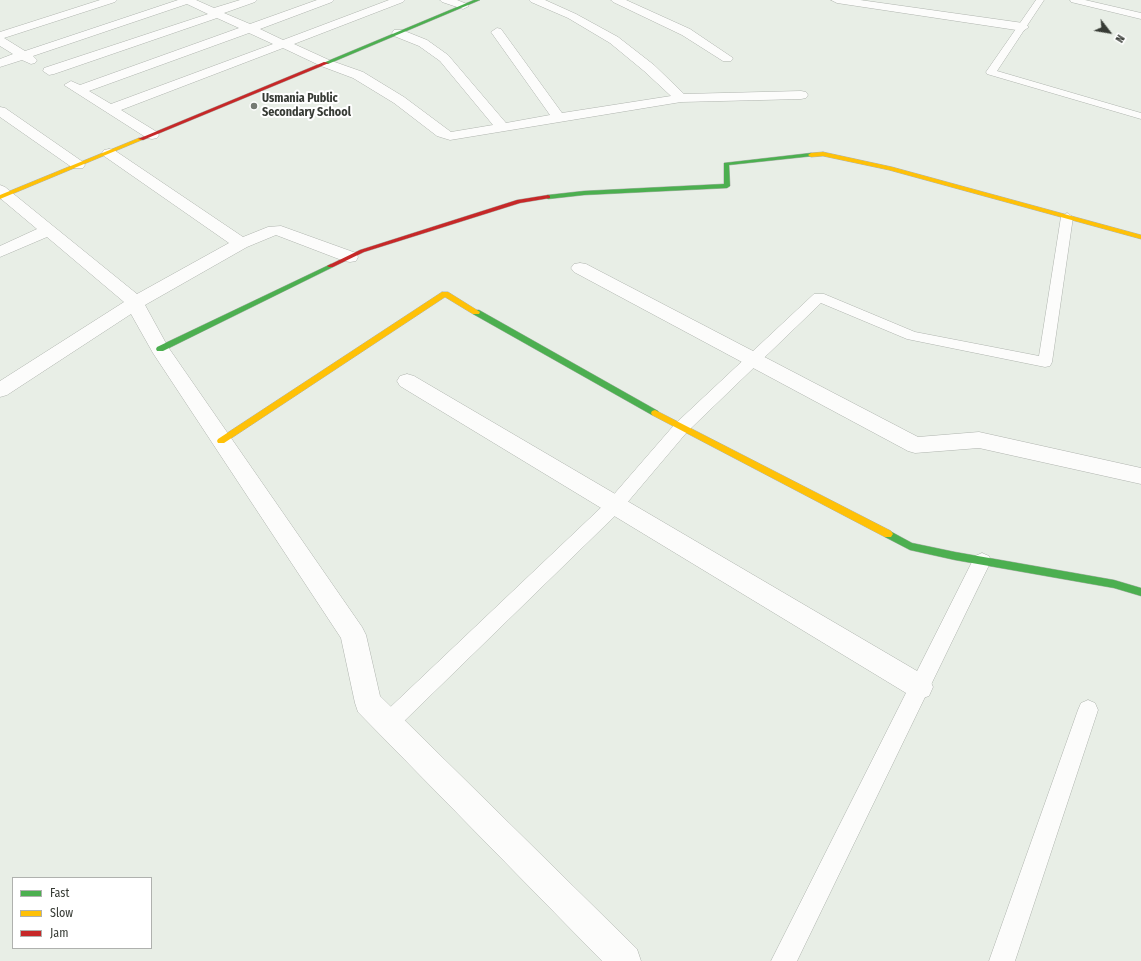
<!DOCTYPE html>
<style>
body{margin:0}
#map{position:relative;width:1141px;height:961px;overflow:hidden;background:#e8eee6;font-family:"Fira Sans Condensed",sans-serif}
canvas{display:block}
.legend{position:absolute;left:12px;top:877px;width:140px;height:72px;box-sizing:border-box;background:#fff;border:1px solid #afb1ae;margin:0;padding:5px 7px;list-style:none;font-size:12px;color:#373b35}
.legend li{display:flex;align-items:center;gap:8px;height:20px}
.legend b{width:20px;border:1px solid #afb1ae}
.north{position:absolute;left:1089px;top:12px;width:40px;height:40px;-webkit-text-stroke:3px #fff;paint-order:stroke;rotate:121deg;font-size:11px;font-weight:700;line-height:16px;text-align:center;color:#373b35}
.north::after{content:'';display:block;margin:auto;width:14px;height:18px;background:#373b35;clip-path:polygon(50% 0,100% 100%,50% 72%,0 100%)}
</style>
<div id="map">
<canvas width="1141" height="961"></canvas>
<ul class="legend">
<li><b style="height:5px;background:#4caf50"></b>Fast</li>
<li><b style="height:5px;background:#ffc107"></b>Slow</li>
<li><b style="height:5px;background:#c62828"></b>Jam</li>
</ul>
<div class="north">N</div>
</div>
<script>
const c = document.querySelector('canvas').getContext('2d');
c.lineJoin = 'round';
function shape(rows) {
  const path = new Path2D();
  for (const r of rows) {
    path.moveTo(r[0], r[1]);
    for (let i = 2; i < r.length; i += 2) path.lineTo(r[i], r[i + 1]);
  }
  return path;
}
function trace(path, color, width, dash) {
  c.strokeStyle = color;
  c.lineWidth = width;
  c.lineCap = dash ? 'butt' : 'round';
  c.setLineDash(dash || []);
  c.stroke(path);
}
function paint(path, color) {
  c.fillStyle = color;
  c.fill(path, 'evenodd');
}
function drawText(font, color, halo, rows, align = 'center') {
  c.font = font + ' "Fira Sans Condensed",sans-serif';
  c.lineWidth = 4;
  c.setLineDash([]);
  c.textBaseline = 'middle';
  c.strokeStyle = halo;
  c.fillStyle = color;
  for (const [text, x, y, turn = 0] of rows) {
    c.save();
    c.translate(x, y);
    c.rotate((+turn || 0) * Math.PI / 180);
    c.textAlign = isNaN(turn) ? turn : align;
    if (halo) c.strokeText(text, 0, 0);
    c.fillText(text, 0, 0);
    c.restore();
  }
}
const lane = shape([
 [1036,0,1044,0,997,71,1141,113,1141,119,987,74,986,72,1036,0],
 [1070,0,1085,0,1141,13,1141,19,1071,2,1070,0],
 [1067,213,1073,217,1052,362,1050,366,1045,367,907,339,821,303,687,432,621,510,395,730,388,733,381,730,377,723,381,716,609,500,675,424,814,294,824,294,915,332,1039,356,1061,217,1067,213],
 [982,553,989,556,991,561,797,961,771,961,975,556,982,553],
 [1088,700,1095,703,1098,710,1015,961,989,961,1078,710,1081,703,1088,700]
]);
const street = shape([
 [100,0,117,0,115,2,4,38,25,51,178,0,196,0,214,8,240,0,257,0,255,2,224,13,250,24,317,0,334,0,332,2,260,29,283,40,389,0,405,0,403,2,294,44,329,60,363,72,404,97,451,132,493,125,440,61,419,46,394,36,392,33,394,30,402,30,427,40,448,55,506,123,550,115,491,32,497,28,501,29,562,113,671,96,644,71,610,43,568,18,531,2,529,0,545,0,576,14,618,37,654,65,684,94,801,91,806,92,808,95,806,98,801,99,681,102,450,140,437,136,394,103,353,78,321,66,283,48,121,110,157,132,159,135,157,138,152,139,147,138,64,85,71,81,80,85,239,28,217,18,54,74,49,75,43,71,44,68,208,14,187,4,33,56,37,60,35,63,31,64,22,60,0,67,0,59,13,54,0,46,0,32,100,0],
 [249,33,273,44,111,104,89,91,249,33],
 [440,0,457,0,467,4,469,6,463,9,442,2,440,0],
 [611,0,626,0,690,29,733,58,731,61,723,61,682,35,613,2,611,0],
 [831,0,860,0,1023,23,1029,27,1023,31,837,3,831,0],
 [0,107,5,108,83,162,85,165,83,168,73,168,0,117,0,107],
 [109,149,114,150,243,237,268,227,281,226,356,253,358,257,356,261,350,262,344,261,276,235,247,247,145,305,168,347,362,627,366,635,380,696,637,949,641,961,602,961,358,712,355,703,341,638,153,353,131,314,7,395,0,397,0,381,124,302,47,237,0,257,0,246,37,229,0,198,0,185,5,187,137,294,229,243,104,156,102,153,104,150,109,149],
 [580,263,586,264,918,437,979,432,1141,468,1141,484,979,448,915,453,908,451,574,272,571,268,574,264,580,263],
 [407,374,414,376,929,678,933,687,929,696,920,699,911,696,400,386,397,381,400,376,407,374]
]);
const fast = shape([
 [474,0,480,0,328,64,323,63,474,0],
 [811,153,813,154,813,156,729,165,730,186,727,188,584,195,548,199,545,197,548,195,584,191,724,184,724,163,811,153],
 [331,264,333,265,333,267,163,351,157,351,156,349,157,347,331,264],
 [473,310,479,310,658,411,659,413,658,415,652,415,473,314,473,310],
 [888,530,912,543,955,552,1114,580,1141,588,1141,596,1114,588,955,560,910,550,885,537,883,534,885,531,888,530]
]);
const slow = shape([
 [139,138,144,139,0,199,0,195,139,138],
 [823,152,892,167,1141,235,1141,239,889,170,823,156,811,157,808,155,811,153,823,152],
 [442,292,448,292,480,312,479,314,473,314,445,297,224,443,218,443,217,441,218,439,442,292],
 [655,410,891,531,893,534,891,537,885,537,652,415,651,413,652,411,655,410]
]);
const jam = shape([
 [324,62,329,63,143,140,138,139,324,62],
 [548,195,550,196,550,198,520,203,364,252,333,267,329,267,327,266,360,250,517,200,548,195]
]);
trace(lane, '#afb4ae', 1);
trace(street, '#afb4ae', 1);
trace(fast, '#afb4ae', 1);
trace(slow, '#afb4ae', 1);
trace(jam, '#afb4ae', 1);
paint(lane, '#fcfcfb');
paint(street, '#fcfcfb');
paint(fast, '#4caf50');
paint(slow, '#ffc107');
paint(jam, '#c62828');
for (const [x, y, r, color] of [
 [254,106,4,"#757a73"]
]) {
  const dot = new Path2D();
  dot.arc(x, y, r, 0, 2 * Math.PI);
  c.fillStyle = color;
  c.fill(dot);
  trace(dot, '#fff', 1.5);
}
drawText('bold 12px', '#373b35', '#fff', [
 ["Usmania Public",262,99],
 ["Secondary School",262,113]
], 'left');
</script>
